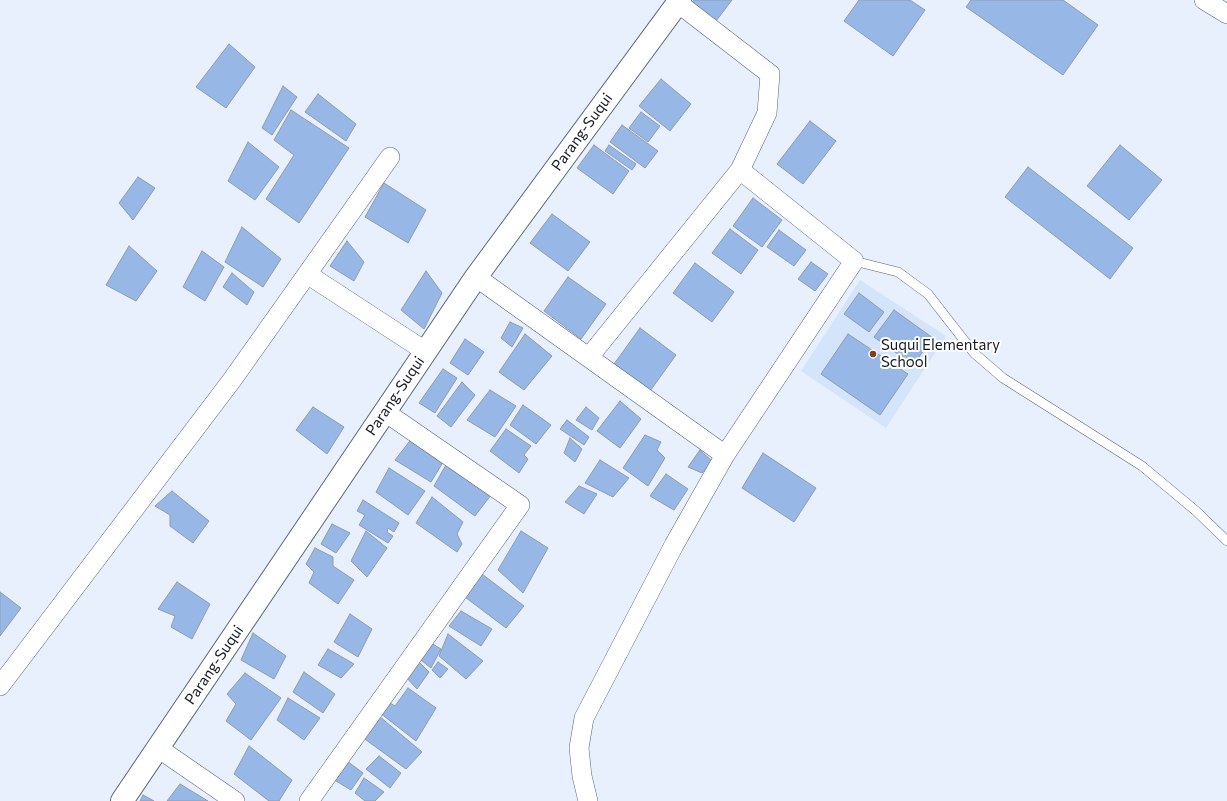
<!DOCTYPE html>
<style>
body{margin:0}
canvas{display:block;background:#e7f0fc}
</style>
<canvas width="1227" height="801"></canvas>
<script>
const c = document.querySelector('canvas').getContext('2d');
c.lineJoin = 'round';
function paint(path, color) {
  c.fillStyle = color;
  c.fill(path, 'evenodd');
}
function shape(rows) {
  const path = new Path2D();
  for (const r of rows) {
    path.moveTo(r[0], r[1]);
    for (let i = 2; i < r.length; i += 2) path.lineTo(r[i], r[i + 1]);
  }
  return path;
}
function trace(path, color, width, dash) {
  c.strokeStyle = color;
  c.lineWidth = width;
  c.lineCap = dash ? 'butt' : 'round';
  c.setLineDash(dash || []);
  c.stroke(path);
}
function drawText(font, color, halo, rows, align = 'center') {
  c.font = font + ' Commissioner,sans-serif';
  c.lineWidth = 4;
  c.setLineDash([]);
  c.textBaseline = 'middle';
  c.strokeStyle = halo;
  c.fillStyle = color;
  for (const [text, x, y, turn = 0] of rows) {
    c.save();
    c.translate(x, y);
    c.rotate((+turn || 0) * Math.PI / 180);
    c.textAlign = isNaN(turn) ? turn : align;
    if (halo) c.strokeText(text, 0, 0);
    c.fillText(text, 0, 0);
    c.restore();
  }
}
paint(shape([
 [860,280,946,336,886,428,801,371]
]), '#d4e4fa');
const building = shape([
 [694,0,732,0,716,21,692,3,694,0],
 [859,0,910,0,925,10,893,56,844,21,859,0],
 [971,0,1063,0,1098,25,1063,75,966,7,971,0],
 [229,44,255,67,226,108,196,87,229,44],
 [661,79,691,104,670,131,639,106,661,79],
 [283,86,297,97,272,135,262,128,283,86],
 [318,94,356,124,346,141,305,112,318,94],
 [291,110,349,148,299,223,266,199,294,155,274,140,291,110],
 [641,112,660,126,648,142,629,128,641,112],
 [810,121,836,141,803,184,777,164,810,121],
 [622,125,658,151,645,168,610,142,622,125],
 [248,142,279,167,255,200,228,181,248,142],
 [594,145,629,171,613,194,577,168,594,145],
 [609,145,636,164,632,170,605,151,609,145],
 [1120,145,1162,180,1129,220,1087,186,1120,145],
 [1028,167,1133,248,1110,279,1005,197,1028,167],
 [138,177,155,188,133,220,119,203,138,177],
 [384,183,426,210,408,243,365,217,384,183],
 [753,198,782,220,762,247,733,226,753,198],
 [552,214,590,242,568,271,530,243,552,214],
 [242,227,281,259,263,287,225,262,242,227],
 [730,229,758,250,741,274,712,253,730,229],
 [779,230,806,250,794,266,767,247,779,230],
 [347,241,364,262,354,281,330,266,347,241],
 [129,246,157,271,136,301,106,285,129,246],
 [202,251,224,267,205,301,183,287,202,251],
 [811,262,828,274,815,291,798,279,811,262],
 [695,263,734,292,712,322,673,293,695,263],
 [426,271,442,293,424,329,401,310,426,271],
 [232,273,254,292,247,305,223,287,232,273],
 [568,277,606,304,581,339,544,311,568,277],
 [859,293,884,312,869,332,844,314,859,293],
 [894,310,933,338,913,365,874,337,894,310],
 [510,322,523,328,512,347,501,338,510,322],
 [640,328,676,355,650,391,614,364,640,328],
 [525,334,552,356,524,390,499,372,525,334],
 [848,334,908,374,880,415,821,374,848,334],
 [465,339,484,352,468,375,450,363,465,339],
 [443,369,457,378,435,413,419,403,443,369],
 [462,382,475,395,451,427,437,416,462,382],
 [490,390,516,406,495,437,467,420,490,390],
 [620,401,641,419,620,448,597,431,620,401],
 [523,405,551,425,536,444,510,425,523,405],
 [313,407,344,427,327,454,296,430,313,407],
 [586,407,599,418,592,430,576,420,586,407],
 [567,420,589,437,584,445,560,429,567,420],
 [506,429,531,446,524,455,528,459,519,473,490,451,506,429],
 [645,435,661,442,657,450,665,458,648,486,623,468,645,435],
 [413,437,445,459,431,482,395,460,413,437],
 [570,438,582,449,575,462,564,453,570,438],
 [700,450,712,461,702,473,688,467,700,450],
 [763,453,816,488,794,522,742,488,763,453],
 [600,460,629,478,613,497,585,483,600,460],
 [447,463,491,495,475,516,434,486,447,463],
 [389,468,425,491,408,515,376,492,389,468],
 [666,474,688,489,674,510,650,496,666,474],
 [579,486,597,494,584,514,565,502,579,486],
 [172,491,209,521,193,543,170,526,170,515,155,506,172,491],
 [432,497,463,522,457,534,462,544,457,552,416,523,432,497],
 [363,500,399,523,394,532,388,528,387,532,393,536,388,543,359,525,365,515,357,511,363,500],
 [332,524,350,533,336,553,321,544,332,524],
 [366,531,387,548,367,577,351,561,366,531],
 [521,531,548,548,523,593,498,570,521,531],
 [315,548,333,557,333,566,354,580,338,604,309,583,314,572,306,564,315,548],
 [478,571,524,606,506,628,461,594,478,571],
 [177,582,210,604,192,639,171,627,175,616,158,609,177,582],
 [0,592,21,608,0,636,0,592],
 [461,611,492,629,481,646,449,626,461,611],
 [350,614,372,629,358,657,334,642,350,614],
 [253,633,286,656,274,679,241,660,253,633],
 [448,634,483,661,466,679,439,656,448,634],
 [426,640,441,649,431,668,416,656,426,640],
 [328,649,354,664,341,678,318,665,328,649],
 [416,659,429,672,417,689,405,676,416,659],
 [438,662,448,669,440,678,432,670,438,662],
 [304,672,335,694,323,713,293,692,304,672],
 [245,673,281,698,251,740,226,721,236,704,227,694,245,673],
 [408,688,436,708,416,741,380,713,385,700,395,706,408,688],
 [288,698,320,718,304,740,277,720,288,698],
 [379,716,422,752,406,769,362,737,379,716],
 [249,746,292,780,279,801,269,801,234,774,249,746],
 [379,756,401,773,390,788,366,769,379,756],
 [343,758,363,773,351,790,331,778,343,758],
 [364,778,384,792,375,801,365,801,355,793,364,778],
 [180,784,208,801,167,801,180,784],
 [143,795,154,801,140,801,143,795]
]);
paint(building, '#97b8e7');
trace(building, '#8e9baf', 1);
const lane = shape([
 [854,261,898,272,928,294,974,353,1003,378,1142,466,1196,511,1227,541]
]);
const street = shape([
 [1204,0,1227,14],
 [307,274,425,351],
 [476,277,725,455],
 [589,357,740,170,767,113,770,74,678,3],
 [0,686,232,380,390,157],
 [158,748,235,801],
 [309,801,520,505,385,412],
 [588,801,582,776,579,748,584,718,674,545,725,455,854,261,740,170]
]);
const secondary = shape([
 [122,801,476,277,680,0]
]);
trace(lane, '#596578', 10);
trace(street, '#596578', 20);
trace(secondary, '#596578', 24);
trace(lane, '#fff', 9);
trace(street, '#fff', 19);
trace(secondary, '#fff', 22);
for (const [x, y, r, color] of [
 [873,354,4,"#854018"]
]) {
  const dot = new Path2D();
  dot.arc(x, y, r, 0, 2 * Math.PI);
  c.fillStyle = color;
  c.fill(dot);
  trace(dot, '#fff', 1.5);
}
drawText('15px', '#151a22', '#fff', [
 ["Parang-Suqui",582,132,-54],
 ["Parang-Suqui",395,396,-56],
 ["Parang-Suqui",214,665,-56]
]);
drawText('15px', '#151a22', '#fff', [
 ["Suqui Elementary",881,345],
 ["School",881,362]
], 'left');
</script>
